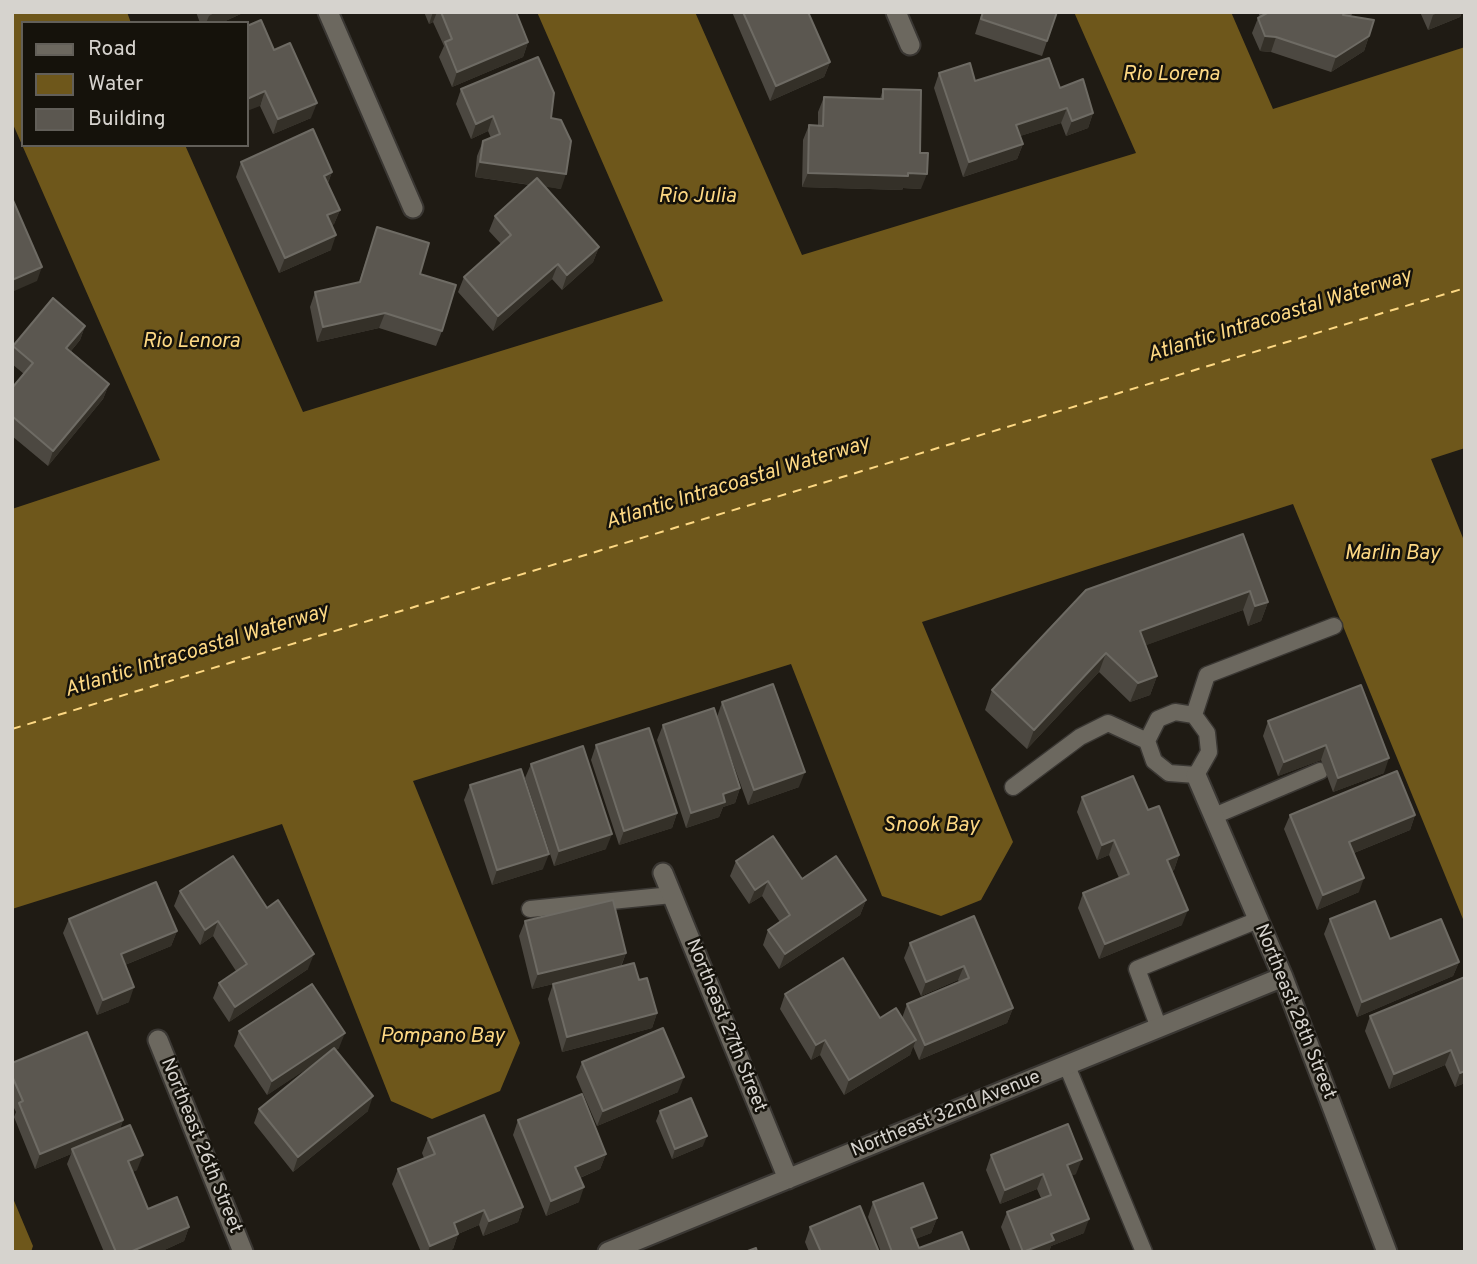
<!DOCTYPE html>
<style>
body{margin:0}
#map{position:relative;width:1477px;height:1264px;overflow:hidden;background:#1f1b14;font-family:Overpass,sans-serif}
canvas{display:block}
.frame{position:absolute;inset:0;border:14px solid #d6d3ce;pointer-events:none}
.legend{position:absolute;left:21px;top:21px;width:228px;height:126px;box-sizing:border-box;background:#15120b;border:2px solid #625f59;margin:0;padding:9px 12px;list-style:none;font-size:21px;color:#d6d3ce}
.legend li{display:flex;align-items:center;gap:14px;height:35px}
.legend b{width:35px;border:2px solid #625f59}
</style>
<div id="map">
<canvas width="1477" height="1264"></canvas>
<div class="frame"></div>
<ul class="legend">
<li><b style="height:9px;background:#6c685f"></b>Road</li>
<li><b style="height:19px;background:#6e571b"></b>Water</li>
<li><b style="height:19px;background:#5b5750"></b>Building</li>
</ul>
</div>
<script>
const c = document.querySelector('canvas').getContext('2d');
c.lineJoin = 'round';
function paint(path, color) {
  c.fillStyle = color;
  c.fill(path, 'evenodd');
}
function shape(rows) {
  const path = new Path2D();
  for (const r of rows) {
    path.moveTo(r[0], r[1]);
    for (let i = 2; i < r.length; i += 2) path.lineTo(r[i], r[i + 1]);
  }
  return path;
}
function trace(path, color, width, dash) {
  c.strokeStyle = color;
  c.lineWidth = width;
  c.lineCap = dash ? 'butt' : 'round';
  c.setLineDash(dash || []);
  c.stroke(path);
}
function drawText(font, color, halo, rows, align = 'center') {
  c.font = font + ' Overpass,sans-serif';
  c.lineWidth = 5;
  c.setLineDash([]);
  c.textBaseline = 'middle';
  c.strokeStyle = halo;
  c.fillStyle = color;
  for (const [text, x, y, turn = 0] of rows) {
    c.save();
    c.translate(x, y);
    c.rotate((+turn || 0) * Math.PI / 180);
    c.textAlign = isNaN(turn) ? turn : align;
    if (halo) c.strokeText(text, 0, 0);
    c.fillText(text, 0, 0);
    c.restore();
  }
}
paint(shape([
 [12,12,127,12,131,23,23,23,23,145,185,145,303,412,663,301,537,12,695,12,802,255,1136,153,1074,12,1231,12,1273,109,1465,47,1465,448,1431,459,1465,543,1465,924,1293,504,922,622,1013,842,981,900,941,916,882,896,791,664,413,781,520,1043,500,1091,432,1119,391,1101,282,824,12,909,12,509,160,460,12,122],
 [12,1196,33,1246,31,1252,12,1252]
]), '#6e571b');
trace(shape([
 [12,729,1465,288]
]), '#fdd883', 2, [9, 7]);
const service = shape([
 [1147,741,1158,719,1175,712,1194,715],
 [1013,787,1080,737,1108,723,1147,741,1154,761,1169,773,1196,775,1209,752,1207,733,1194,715,1207,675,1334,626],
 [1214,816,1320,771],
 [530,909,672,895],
 [1159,1028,1137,969,1258,920],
 [1067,1066,1144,1252]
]);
const minor = shape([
 [328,12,413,208],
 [896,12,910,45],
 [1196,775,1283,977,1387,1252],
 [663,873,788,1179],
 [158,1040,243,1252],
 [608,1252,1283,977]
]);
trace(service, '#3a3733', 19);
trace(minor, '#3a3733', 23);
trace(service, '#6c685f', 16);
trace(minor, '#6c685f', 19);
paint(shape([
 [196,12,245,12,221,23,200,23],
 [424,12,516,12,528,42,523,57,452,87,439,57,444,46,433,22,429,24],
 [732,12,808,12,830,62,824,77,770,101],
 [982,12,1057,12,1042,56,975,34],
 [1258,12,1353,12,1351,16,1369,36,1364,51,1331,72,1271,52,1260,51,1252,33,1258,18,1260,17],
 [1420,12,1462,12,1460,17,1428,30],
 [274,50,311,118,273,134,260,106],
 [939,73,975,81,1060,88,1093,113,1088,128,1066,136,1061,123,1020,136,1023,144,1017,159,963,177,934,88],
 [461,89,551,118,561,189,545,186,599,247,593,262,562,290,552,279,493,331,458,292,464,277,501,244,489,231,495,216,530,185,475,177,477,156,483,141,491,138,488,131,471,139,456,104],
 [883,89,920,153,921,189,903,188,902,190,802,187,803,140,809,125,818,126,818,112,824,97,880,99],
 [241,162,332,172,328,183,340,210,334,224,332,225,331,250,279,273,236,177],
 [377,227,420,274,442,331,436,346,379,328,317,342,310,307,315,292,359,282],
 [85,326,80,340,71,351,109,384,103,399,48,466,12,436,12,388,24,374,12,364,12,348,13,346],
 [1243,534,1268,602,1261,621,1248,626,1243,610,1146,645,1157,676,1150,695,1130,702,1099,672,1027,749,985,710,992,690],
 [1361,685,1384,773,1333,792,1321,760,1278,776,1263,736,1268,721],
 [722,702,799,787,748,805,717,719,740,788,735,803,723,807,719,817,686,828,657,740,663,725,717,717],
 [596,745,677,813,672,828,619,845,591,760],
 [531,764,606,849,554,866,525,778],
 [470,785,543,869,492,885,464,800],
 [1082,797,1148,810,1179,855,1174,870,1172,871,1182,925,1099,959,1078,908,1083,893,1119,878,1109,855,1097,860,1077,812],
 [1290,815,1415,815,1410,830,1354,853,1359,892,1317,910,1284,829],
 [736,861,802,879,866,900,860,915,779,969,763,945,768,930,780,922,762,896,749,904,730,876],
 [180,891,267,908,308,969,229,1022,213,998,219,983,236,971,213,936,200,945,174,906],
 [974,916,1013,1008,1007,1023,919,1060,913,1046,910,1055,844,1095,820,1055,811,1060,780,1009,785,994,880,1018,902,1018,907,1004,959,982,958,980,921,996,904,958,910,943],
 [69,919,177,931,171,946,125,965,129,1002,97,1015,63,933],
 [1330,919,1459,962,1453,976,1357,1017,1324,934],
 [525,921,626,953,621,967,639,980,657,1013,652,1028,562,1052,548,999,553,984,566,981,532,989,519,936],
 [1465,977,1465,1083,1455,1087,1445,1065,1389,1089,1365,1031,1370,1016],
 [239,1031,339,1048,336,1050,368,1111,293,1172,254,1123,259,1109,315,1063,267,1095,234,1046],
 [582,1062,678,1092,597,1126,576,1077],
 [12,1063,123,1120,120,1129,137,1170,132,1172,148,1209,189,1227,184,1241,160,1252,104,1252,67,1164,71,1154,35,1169,14,1117,16,1112,12,1104],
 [660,1111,703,1146,672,1159,656,1121],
 [518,1120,606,1154,600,1169,580,1178,579,1202,546,1216,513,1135],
 [428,1138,523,1207,518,1222,483,1236,479,1225,458,1234,453,1249,445,1252,421,1252,392,1184,398,1169,424,1158,422,1153],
 [991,1155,1076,1174,1072,1175,1084,1233,1051,1246,1049,1252,1011,1252,1001,1227,1007,1212,1041,1198,1037,1189,1000,1204,986,1170],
 [873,1202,937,1218,931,1233,915,1239,919,1248,970,1252,881,1252,868,1217],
 [810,1227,879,1252,809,1252,805,1242]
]), '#4c4841');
paint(shape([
 [216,12,245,12,221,23,206,23,209,16],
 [433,12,437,12,433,22,429,24],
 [1440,12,1462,12,1460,17,1428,30,1433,15],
 [1265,36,1276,37,1271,52,1260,51],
 [1369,36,1364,51,1331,72,1336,57],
 [528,42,523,57,452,87,457,72],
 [830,62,824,77,770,101,776,86],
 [265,91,260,106,247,111,247,99],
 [317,103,311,118,273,134,278,119],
 [1067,108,1061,123,1011,139,1016,125],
 [1093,113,1088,128,1066,136,1072,121],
 [493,116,488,131,471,139,476,124],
 [1023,144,1017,159,963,177,969,162],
 [480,162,566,174,561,189,475,177],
 [332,172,326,187,324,176],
 [808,173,908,173,927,174,921,189,903,188,902,190,802,187],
 [340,210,334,224,322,230,327,215],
 [336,235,331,250,279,273,285,258],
 [599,247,593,262,562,290,567,275],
 [558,264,552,279,493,331,498,316],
 [42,267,37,281,12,292,12,280],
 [385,313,379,328,317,342,323,327],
 [85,326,80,340,61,363,66,348],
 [109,384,103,399,48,466,53,451],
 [1250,591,1243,610,1133,650,1140,631],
 [1268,602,1261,621,1248,626,1255,606],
 [1106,653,1099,672,1027,749,1034,730],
 [1157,676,1150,695,1130,702,1138,683],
 [1326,745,1321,760,1278,776,1284,762],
 [1389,758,1384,773,1333,792,1338,778],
 [805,772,799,787,748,805,754,790],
 [740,788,735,803,723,807,719,817,686,828,691,813,723,794],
 [677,813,672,828,619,845,624,831],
 [1415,815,1410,830,1344,857,1349,842],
 [612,834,606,849,554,866,559,851],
 [1114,840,1109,855,1097,860,1102,845],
 [549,854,543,869,492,885,497,870],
 [1179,855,1174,870,1162,875,1167,860],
 [1364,878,1359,892,1317,910,1323,895],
 [768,881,762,896,749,904,755,890],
 [866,900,860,915,779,969,785,954],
 [1188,910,1182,925,1099,959,1105,944],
 [218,921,213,936,200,945,205,930],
 [177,931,171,946,115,969,121,954],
 [626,953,620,968,532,989,538,974],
 [314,954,308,969,229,1022,235,1007],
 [1459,962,1453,976,1357,1017,1362,1002],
 [964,966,958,980,921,996,926,982],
 [134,987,129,1002,97,1015,103,1000],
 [1013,1008,1007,1023,919,1060,925,1045],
 [657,1013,652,1028,562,1052,567,1037],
 [345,1033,339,1048,267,1095,272,1081],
 [825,1040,820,1055,811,1060,816,1045],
 [916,1040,910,1055,844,1095,849,1080],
 [1451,1050,1445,1065,1389,1089,1394,1074],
 [1465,1071,1465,1083,1455,1087,1460,1073],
 [684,1077,678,1092,597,1126,603,1111],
 [373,1096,368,1111,293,1172,298,1157],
 [123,1120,118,1135,72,1149,71,1154,35,1169,40,1154],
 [707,1136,703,1146,672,1159,675,1149],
 [606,1154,600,1169,570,1182,575,1167],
 [143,1155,137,1170,123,1176,128,1161],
 [1082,1159,1076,1174,1062,1179,1067,1165],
 [1043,1174,1037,1189,1000,1204,1005,1190],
 [584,1187,579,1202,546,1216,551,1201],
 [523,1207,518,1222,483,1236,489,1221],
 [484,1210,479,1225,458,1234,453,1249,445,1252,428,1252,430,1246,454,1223],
 [937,1218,931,1233,906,1243,911,1228],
 [1089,1219,1084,1233,1051,1246,1049,1252,1025,1252,1051,1234],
 [189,1227,184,1241,160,1252,130,1252]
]), '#343028');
const building = shape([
 [441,12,516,12,528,42,457,72,445,42,452,39,441,12],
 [743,12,808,12,830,62,776,86,743,12],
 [983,12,1057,12,1047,41,981,19,983,12],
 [1269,12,1344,12,1343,15,1374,20,1369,36,1336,57,1276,37,1265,36,1258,18,1269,12],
 [261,20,274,50,290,43,317,103,278,119,265,91,247,99,247,26,261,20],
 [538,57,554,93,551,118,561,120,571,141,566,174,480,162,483,141,500,134,493,116,476,124,461,89,538,57],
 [1049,58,1060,88,1083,79,1093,113,1072,121,1067,108,1016,125,1023,144,969,162,939,73,970,63,975,81,1049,58],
 [883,89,921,90,920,153,928,153,927,174,908,173,908,176,808,173,809,125,823,126,824,97,883,99,883,89],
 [313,129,332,172,324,176,340,210,327,215,336,235,285,258,241,162,313,129],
 [537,178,599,247,567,275,558,264,498,316,464,277,511,235,495,216,537,178],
 [12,198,42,267,12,280,12,198],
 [377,227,429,243,420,274,456,285,442,331,385,313,323,327,315,292,360,282,377,227],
 [53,298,85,326,66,348,109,384,53,451,12,416,12,388,33,363,13,346,53,298],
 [1243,534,1268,602,1255,606,1250,591,1140,631,1157,676,1138,683,1106,653,1034,730,992,690,1086,590,1243,534],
 [773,684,805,772,754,790,722,702,773,684],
 [1361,685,1389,758,1338,778,1326,745,1284,762,1268,721,1361,685],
 [714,708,740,788,723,794,725,802,691,813,663,725,714,708],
 [649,728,677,813,624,831,596,745,649,728],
 [583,746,612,834,559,851,531,764,583,746],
 [521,769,549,854,497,870,470,785,521,769],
 [1397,771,1415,815,1349,842,1364,878,1323,895,1290,815,1397,771],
 [1133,776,1148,810,1159,806,1179,855,1167,860,1188,910,1105,944,1083,893,1129,874,1114,840,1102,845,1082,797,1133,776],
 [773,836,802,879,836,856,866,900,785,954,768,930,790,915,768,881,755,890,736,861,773,836],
 [233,856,267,908,278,900,314,954,235,1007,219,983,247,964,218,921,205,930,180,891,233,856],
 [156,882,177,931,121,954,134,987,103,1000,69,919,156,882],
 [613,900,626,953,538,974,525,921,613,900],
 [1375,901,1390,939,1441,919,1459,962,1362,1002,1330,919,1375,901],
 [974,916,1013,1008,925,1045,907,1004,969,978,964,966,926,982,910,943,974,916],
 [843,958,880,1018,896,1008,916,1040,849,1080,825,1040,816,1045,785,994,843,958],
 [634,963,639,980,647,978,657,1013,567,1037,553,984,634,963],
 [1465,977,1465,1071,1460,1073,1451,1050,1394,1074,1370,1016,1465,977],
 [312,984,345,1033,272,1081,239,1031,312,984],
 [663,1028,684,1077,603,1111,582,1062,663,1028],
 [87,1032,123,1120,40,1154,19,1103,23,1101,12,1076,12,1063,87,1032],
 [334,1048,373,1096,298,1157,259,1109,334,1048],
 [582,1094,606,1154,575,1167,584,1187,551,1201,518,1120,582,1094],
 [691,1098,707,1136,675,1149,660,1111,691,1098],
 [484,1115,523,1207,489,1221,484,1210,454,1223,458,1234,430,1246,398,1169,435,1154,428,1138,484,1115],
 [1068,1124,1082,1159,1067,1165,1089,1219,1051,1234,1054,1240,1023,1252,1007,1212,1051,1195,1043,1174,1005,1190,991,1155,1068,1124],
 [130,1125,143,1155,128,1161,148,1209,177,1197,189,1227,130,1252,116,1252,72,1149,130,1125],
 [923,1183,937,1218,911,1228,919,1248,962,1232,970,1252,892,1252,873,1202,923,1183],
 [860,1206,879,1252,821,1252,810,1227,860,1206],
 [756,1248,757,1252,745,1252,756,1248]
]);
paint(building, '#5b5750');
trace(building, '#6e6b64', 2);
drawText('19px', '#d6d3ce', '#15120b', [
 ["Northeast 28th Street",1294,1012,68],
 ["Northeast 27th Street",725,1026,68],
 ["Northeast 32nd Avenue",946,1115,-22],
 ["Northeast 26th Street",200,1146,68]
]);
drawText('italic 21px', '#fdd883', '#15120b', [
 ["Rio Lorena",1171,76],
 ["Rio Julia",697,198],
 ["Atlantic Intracoastal Waterway",1280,317,-17],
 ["Rio Lenora",191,343],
 ["Atlantic Intracoastal Waterway",738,484,-17],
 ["Marlin Bay",1392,555],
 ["Atlantic Intracoastal Waterway",197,652,-17],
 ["Snook Bay",931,827],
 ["Pompano Bay",442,1038]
]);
</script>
